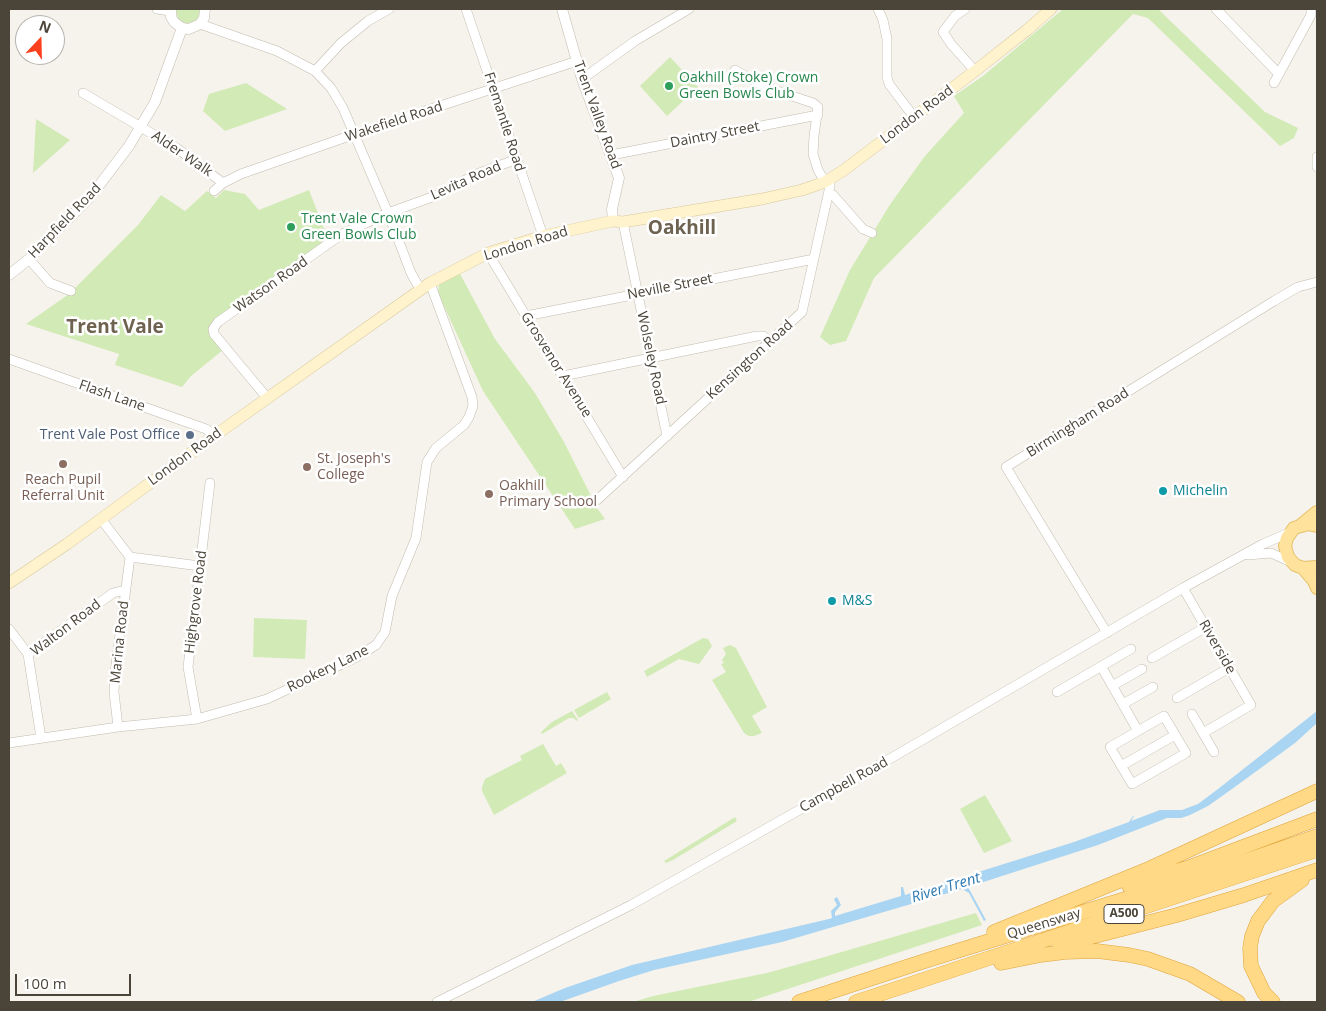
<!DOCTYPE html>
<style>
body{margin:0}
#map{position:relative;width:1326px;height:1011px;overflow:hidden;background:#f6f3ec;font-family:"Open Sans",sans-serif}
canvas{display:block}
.frame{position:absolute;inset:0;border:10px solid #4b4439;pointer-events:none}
.north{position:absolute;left:15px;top:15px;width:50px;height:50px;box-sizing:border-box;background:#fff;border:1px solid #b7b4b0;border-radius:50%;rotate:21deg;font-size:14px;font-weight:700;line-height:20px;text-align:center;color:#4b4439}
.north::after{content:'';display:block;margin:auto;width:18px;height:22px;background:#fc3f1d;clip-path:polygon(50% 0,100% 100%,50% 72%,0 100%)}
.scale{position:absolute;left:15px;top:974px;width:116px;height:22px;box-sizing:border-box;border:2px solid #4b4439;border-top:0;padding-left:6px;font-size:15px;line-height:18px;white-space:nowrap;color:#4b4439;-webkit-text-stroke:4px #fff;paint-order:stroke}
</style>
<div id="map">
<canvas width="1326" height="1011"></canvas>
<div class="frame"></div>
<div class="north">N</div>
<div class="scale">100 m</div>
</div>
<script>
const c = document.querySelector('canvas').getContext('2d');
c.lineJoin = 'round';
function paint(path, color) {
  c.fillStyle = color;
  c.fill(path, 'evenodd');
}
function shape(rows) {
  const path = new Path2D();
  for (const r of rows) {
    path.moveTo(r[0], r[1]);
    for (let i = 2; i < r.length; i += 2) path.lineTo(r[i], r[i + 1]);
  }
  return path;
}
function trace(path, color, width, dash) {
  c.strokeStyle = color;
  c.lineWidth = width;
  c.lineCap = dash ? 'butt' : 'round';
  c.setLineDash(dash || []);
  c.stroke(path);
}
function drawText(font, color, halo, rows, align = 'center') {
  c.font = font + ' "Open Sans",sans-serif';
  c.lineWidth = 5;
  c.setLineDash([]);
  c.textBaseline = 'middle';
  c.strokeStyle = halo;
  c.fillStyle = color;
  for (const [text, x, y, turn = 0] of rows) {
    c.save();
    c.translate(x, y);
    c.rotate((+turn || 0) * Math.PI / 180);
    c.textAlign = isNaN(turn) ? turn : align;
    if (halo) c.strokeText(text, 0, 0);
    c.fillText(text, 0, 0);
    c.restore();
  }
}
paint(shape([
 [176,9,200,9,199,16,197,20,188,24,184,23,178,19],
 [1063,9,1158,9,1265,112,1298,128,1294,138,1280,146,1148,18,1133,14,874,278,846,341,830,345,820,337,850,270,891,203,925,156,964,113,954,96,983,76],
 [670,57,698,87,667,116,640,86],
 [246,83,287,109,225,131,203,111,209,94],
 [36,119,70,140,33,173],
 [224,190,245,194,259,210,309,190,328,239,212,322,209,326,209,334,223,350,191,376,182,387,115,365,119,354,26,324,69,294,138,225,161,195,185,211,207,191,216,198],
 [459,272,495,339,535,393,564,442,597,508,605,519,575,529,483,391,438,293,439,284],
 [254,618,307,620,305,659,253,657],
 [703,638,708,639,712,646,699,664,679,659,647,677,644,671],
 [730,645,736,648,767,707,752,716,762,733,754,736,749,736,744,733,712,680,726,672,721,664,724,663,722,660,726,654,723,648],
 [607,692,611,699,579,718,574,710],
 [572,711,578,720,576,721,574,718,569,718,542,734,541,732,552,722],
 [543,744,556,766,561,763,567,773,494,815,482,791,482,787,485,779,522,760,520,756],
 [985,795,1012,841,984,853,960,809],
 [735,817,737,821,673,860,666,863,664,861],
 [976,913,982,925,748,1002,633,1002,653,996,767,973,821,958]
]), '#d2eab5');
paint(shape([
 [1317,711,1317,723,1295,743,1232,789,1208,806,1190,815,1181,818,1167,818,1098,845,968,887,986,920,984,921,969,893,962,889,782,942,654,970,619,981,560,1002,532,1002,565,988,632,965,829,919,832,918,831,911,837,905,834,899,837,897,841,905,835,912,835,916,901,896,901,887,903,887,905,895,1074,842,1129,822,1133,816,1134,816,1131,821,1160,810,1182,810,1198,804,1218,789]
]), '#a9d4f2');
const minor = shape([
 [157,9,170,11],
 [466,9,543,236],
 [878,9,883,20,887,39,887,77,889,84,914,117],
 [965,9,955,16,943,32,951,44,975,71],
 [1216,9,1279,74],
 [200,24,277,51,315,71,331,88,343,108,388,213,411,273,420,289],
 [735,70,765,87,813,103,818,107,814,136,813,154,818,170,825,182],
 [315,71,341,43,368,21,389,9],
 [582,79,635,41,689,9],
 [1274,83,1311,15,1311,9],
 [83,93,178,149,223,183],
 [611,155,818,115],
 [1317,157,1317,167],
 [214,191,223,183,241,174,355,134,577,61],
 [828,194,833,195,863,229,872,233],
 [623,222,667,436],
 [488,253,623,477],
 [29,259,50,283,71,291],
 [526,316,814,259],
 [9,359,206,429,214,436],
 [563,376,757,336,763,336,770,341],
 [268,399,214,334,213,329,218,322,342,234,388,213,435,196,477,174,517,159],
 [597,500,802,312,830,186,830,179],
 [101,519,130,557,200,566],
 [1248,555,1271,553,1291,562],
 [1183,588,1251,705,1203,733],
 [9,629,28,654],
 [1107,633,1006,467,1274,301,1298,287,1317,282],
 [1152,658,1206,627],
 [1101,666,1138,731],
 [1112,686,1142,669],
 [1057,692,1131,649],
 [1177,698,1229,668],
 [1123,704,1153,687],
 [1192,714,1214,752],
 [1164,716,1186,753,1132,784,1110,747,1164,716],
 [197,719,188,667,210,483],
 [118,727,114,692,115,673,130,557],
 [41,738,28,654,113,593,125,590],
 [9,743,118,727,197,719,267,699,355,658,376,645,385,632,392,596,416,538,427,462,436,448,464,425,469,417,473,406,472,397,430,283],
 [1121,766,1175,735],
 [437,1002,631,905,893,757,1183,588,1263,544,1291,532]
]);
const tertiary = shape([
 [171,9,171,17,174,22,182,28,189,29,200,24,204,18,205,9],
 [562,9,582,79,619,178,612,209,613,221],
 [9,275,29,259,91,196,129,146,155,102,182,28]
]);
const secondary = shape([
 [9,583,67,544,214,436,430,283,488,253,543,236,613,221,623,222,762,199,802,190,825,182,844,170,975,71,1027,30,1051,9]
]);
const primary = shape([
 [1301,525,1317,512],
 [1317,526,1308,524,1294,528,1287,538,1285,546,1288,557,1295,565,1303,568,1317,567],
 [1303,568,1314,581,1317,588]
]);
const trunk = shape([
 [1129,886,1187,868,1317,819],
 [994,932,1146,870,1317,791],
 [1060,945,1177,915,1244,895,1317,870],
 [1001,963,1041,955,1065,952,1097,951,1129,955,1148,959,1190,974,1238,1002],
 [799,1002,931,959,1219,870,1317,836],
 [856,1002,1317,850],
 [1273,1002,1264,993,1251,966,1250,948,1252,936,1258,921,1273,901,1302,880]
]);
trace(minor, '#c2bbae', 10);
trace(tertiary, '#c2bbae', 11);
trace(secondary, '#d6c79b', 12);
trace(primary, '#e6c16a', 14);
trace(trunk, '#e0a43c', 15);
trace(minor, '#fff', 9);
trace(tertiary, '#fff', 10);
trace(secondary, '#fff3cd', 11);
trace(primary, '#ffe39c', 12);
trace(trunk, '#ffd985', 14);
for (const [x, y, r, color] of [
 [669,86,5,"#2e9e5b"],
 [291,227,5,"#2e9e5b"],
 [190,435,5,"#5c6f8a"],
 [63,464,5,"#8d6e63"],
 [307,467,5,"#8d6e63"],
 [1163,491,5,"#0f9aa8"],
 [489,494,5,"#8d6e63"],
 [832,601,5,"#0f9aa8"]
]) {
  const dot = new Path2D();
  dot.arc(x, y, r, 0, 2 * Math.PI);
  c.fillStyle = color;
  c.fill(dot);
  trace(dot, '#fff', 2);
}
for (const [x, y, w] of [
 [1124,914,40]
]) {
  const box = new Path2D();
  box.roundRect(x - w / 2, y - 9.5, w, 19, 4);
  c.fillStyle = '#fff';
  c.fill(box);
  trace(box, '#4b4439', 1);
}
drawText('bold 12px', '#4b4439', null, [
 ["A500",1124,914]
]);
drawText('14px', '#27864d', '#fff', [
 ["Oakhill (Stoke) Crown",679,78],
 ["Green Bowls Club",679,94],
 ["Trent Vale Crown",301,219],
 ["Green Bowls Club",301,235]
], 'left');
drawText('14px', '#4b4439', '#fff', [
 ["Trent Valley Road",597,115,70],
 ["London Road",917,115,-37],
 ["Wakefield Road",394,122,-18],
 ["Fremantle Road",504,122,72],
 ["Daintry Street",715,135,-11],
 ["Alder Walk",182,154,34],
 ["Levita Road",466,181,-24],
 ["Harpfield Road",65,221,-46],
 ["London Road",526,244,-17],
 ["Watson Road",271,285,-35],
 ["Neville Street",670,287,-11],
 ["Wolseley Road",651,358,78],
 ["Kensington Road",750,360,-42],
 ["Grosvenor Avenue",556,365,58],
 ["Flash Lane",112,396,19],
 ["Birmingham Road",1078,423,-32],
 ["London Road",185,457,-36],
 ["Highgrove Road",196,602,-83],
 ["Walton Road",66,628,-37],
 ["Marina Road",120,642,-84],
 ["Riverside",1217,647,60],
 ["Rookery Lane",328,669,-26],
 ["Campbell Road",844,785,-29],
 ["Queensway",1044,924,-17]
]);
drawText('14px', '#4e5e75', '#fff', [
 ["Trent Vale Post Office",180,435]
], 'right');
drawText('14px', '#785e54', '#fff', [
 ["St. Joseph's",317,459],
 ["College",317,475],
 ["Reach Pupil",63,480,"center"],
 ["Referral Unit",63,496,"center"],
 ["Oakhill",499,486],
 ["Primary School",499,502]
], 'left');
drawText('14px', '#0d838f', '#fff', [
 ["Michelin",1173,491],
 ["M&S",842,601]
], 'left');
drawText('italic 15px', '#2e7ab2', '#fff', [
 ["River Trent",946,888,-17]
]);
drawText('bold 19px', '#6e6250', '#fff', [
 ["Oakhill",682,229],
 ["Trent Vale",115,328]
]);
</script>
